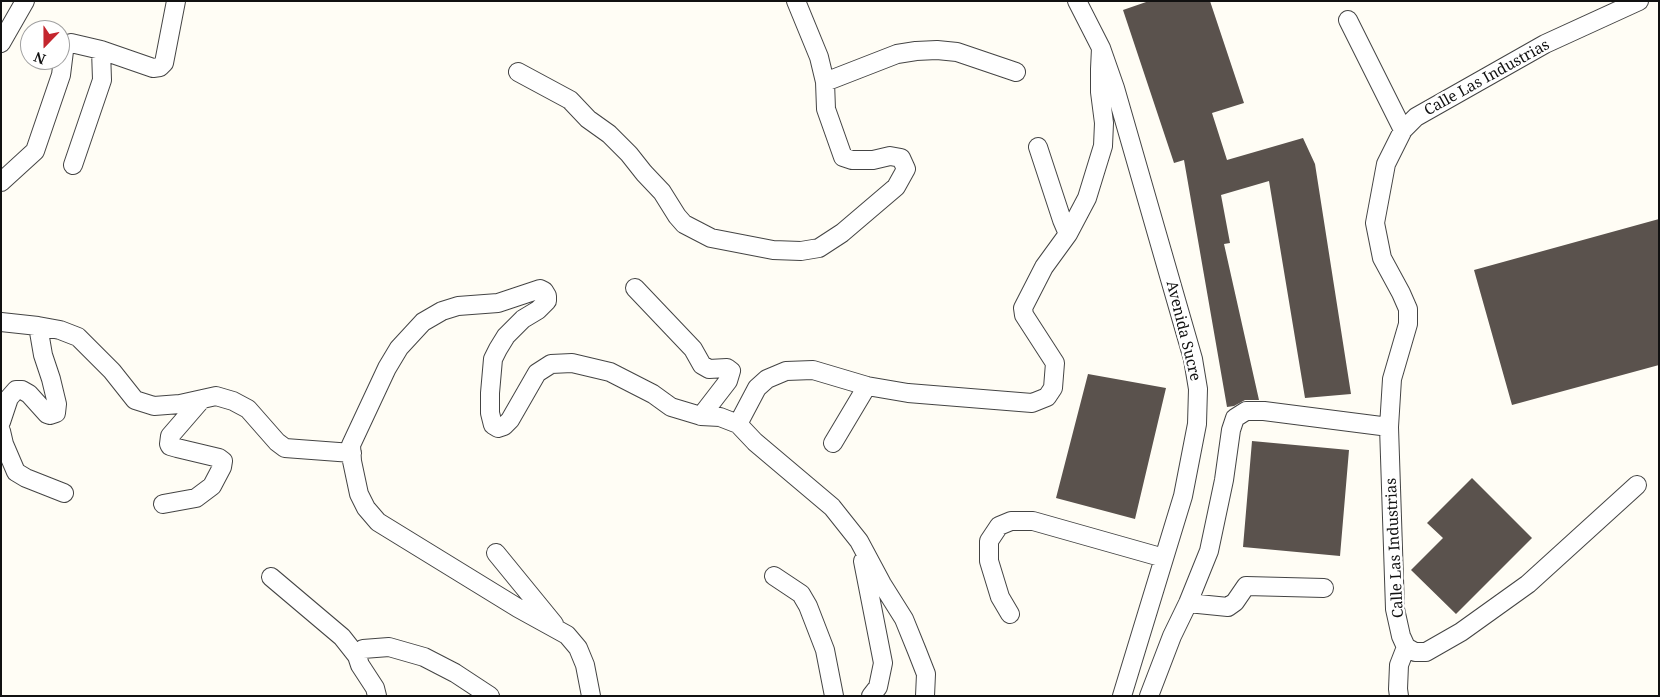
<!DOCTYPE html>
<style>
body{margin:0}
#map{position:relative;width:1660px;height:697px;overflow:hidden;background:#fffdf5;font-family:"Noto Serif",serif}
canvas{display:block}
.frame{position:absolute;inset:0;border:2px solid #111;pointer-events:none}
.north{position:absolute;left:20px;top:20px;width:50px;height:50px;box-sizing:border-box;background:#fff;border:1px solid #a0a0a0;border-radius:50%;rotate:202deg;font-size:14px;font-weight:700;line-height:20px;text-align:center;color:#111}
.north::after{content:'';display:block;margin:auto;width:18px;height:22px;background:#c4262e;clip-path:polygon(50% 0,100% 100%,50% 72%,0 100%)}
</style>
<div id="map">
<canvas width="1660" height="697"></canvas>
<div class="frame"></div>
<div class="north">N</div>
</div>
<script>
const c = document.querySelector('canvas').getContext('2d');
c.lineJoin = 'round';
function paint(path, color) {
  c.fillStyle = color;
  c.fill(path, 'evenodd');
}
function shape(rows) {
  const path = new Path2D();
  for (const r of rows) {
    path.moveTo(r[0], r[1]);
    for (let i = 2; i < r.length; i += 2) path.lineTo(r[i], r[i + 1]);
  }
  return path;
}
function trace(path, color, width, dash) {
  c.strokeStyle = color;
  c.lineWidth = width;
  c.lineCap = dash ? 'butt' : 'round';
  c.setLineDash(dash || []);
  c.stroke(path);
}
function drawText(font, color, halo, rows, align = 'center') {
  c.font = font + ' "Noto Serif",serif';
  c.lineWidth = 5;
  c.setLineDash([]);
  c.textBaseline = 'middle';
  c.strokeStyle = halo;
  c.fillStyle = color;
  for (const [text, x, y, turn = 0] of rows) {
    c.save();
    c.translate(x, y);
    c.rotate((+turn || 0) * Math.PI / 180);
    c.textAlign = isNaN(turn) ? turn : align;
    if (halo) c.strokeText(text, 0, 0);
    c.fillText(text, 0, 0);
    c.restore();
  }
}
paint(shape([
 [1149,1,1210,1,1244,103,1212,113,1227,160,1303,138,1315,164,1351,394,1305,398,1269,181,1221,195,1230,243,1224,244,1259,400,1245,400,1234,406,1227,407,1184,160,1174,163,1123,10],
 [1659,219,1659,365,1512,405,1474,270],
 [1088,374,1166,388,1135,519,1056,498],
 [1252,441,1349,450,1340,556,1243,547],
 [1472,478,1532,538,1456,614,1411,570,1443,538,1427,523]
]), '#5a524d');
const minor = shape([
 [1077,1,1101,48,1115,88,1193,359,1198,389,1197,424,1183,496,1122,696],
 [1348,20,1403,130],
 [1,43,25,1],
 [518,72,570,100,588,119,609,134,629,154,644,173,662,192,677,216,684,224,711,238,773,250,801,251,819,248,842,233,896,187,906,169,901,158,890,156,873,160,852,160,843,157,826,109,825,82,819,57,796,1],
 [825,82,897,54,916,51,937,50,957,52,1016,72],
 [1038,147,1062,220,1068,234],
 [73,165,102,80,101,50],
 [1,182,35,151,61,75,64,51,66,45,71,43,101,50,153,68,160,67,164,63,176,1],
 [635,288,693,349,702,365,709,369,727,368,731,371,728,381,701,416],
 [1,322,38,326,60,330,78,337,112,371,135,400,154,406,180,404,216,396,233,401,248,409,277,442,285,448,352,453],
 [1,422,9,398,16,390,22,390,29,394,47,414,50,415,56,413,57,404,51,379,43,355,38,326],
 [1389,427,1395,609,1401,636,1406,647,1415,652,1426,652,1461,632,1528,584,1637,485],
 [1,431,4,444,16,472,26,478,64,493],
 [833,443,867,386],
 [163,504,196,498,212,486,222,467,223,461,219,458,177,448,170,446,169,444,170,436,202,399],
 [496,553,554,624],
 [863,561,883,663,878,687,871,696],
 [774,576,801,594,808,606,825,650,834,696],
 [271,577,342,637,357,656],
 [1188,603,1228,607,1235,602,1246,586,1324,588],
 [1010,614,1000,597,989,561,989,541,999,526,1011,521,1033,521,1164,558],
 [377,696,375,688,360,665,357,656,363,649,389,647,424,657,455,673,490,696],
 [591,696,585,665,578,648,567,635,518,608,378,522,366,508,359,494,352,461,351,445,387,368,399,348,423,322,442,311,458,306,498,303,540,289,544,291,547,296,547,301,538,310,523,319,506,336,498,349,493,359,490,393,490,413,493,425,498,428,504,426,510,420,537,373,551,364,572,363,610,372,653,394,671,407,701,416,720,417,738,424],
 [925,696,926,674,917,651,904,619,882,584,859,541,832,507,755,442,738,424,757,388,767,379,786,371,813,370,867,386,908,393,1032,403,1047,397,1053,388,1055,363,1024,315,1023,308,1044,267,1068,234,1087,198,1103,146,1104,123,1100,92,1100,69,1101,48],
 [1149,696,1172,636,1188,603,1209,551,1224,480,1231,430,1235,418,1246,411,1264,411,1389,427,1392,379,1408,324,1408,309,1401,293,1382,258,1375,223,1386,164,1403,130,1416,117,1545,44,1639,1],
 [1399,696,1398,689,1399,665,1406,647]
]);
trace(minor, '#444', 20);
trace(minor, '#fff', 18);
drawText('15px', '#111', '#fff', [
 ["Calle Las Industrias",1487,78,-29],
 ["Avenida Sucre",1183,331,76],
 ["Calle Las Industrias",1395,548,-93]
]);
</script>
